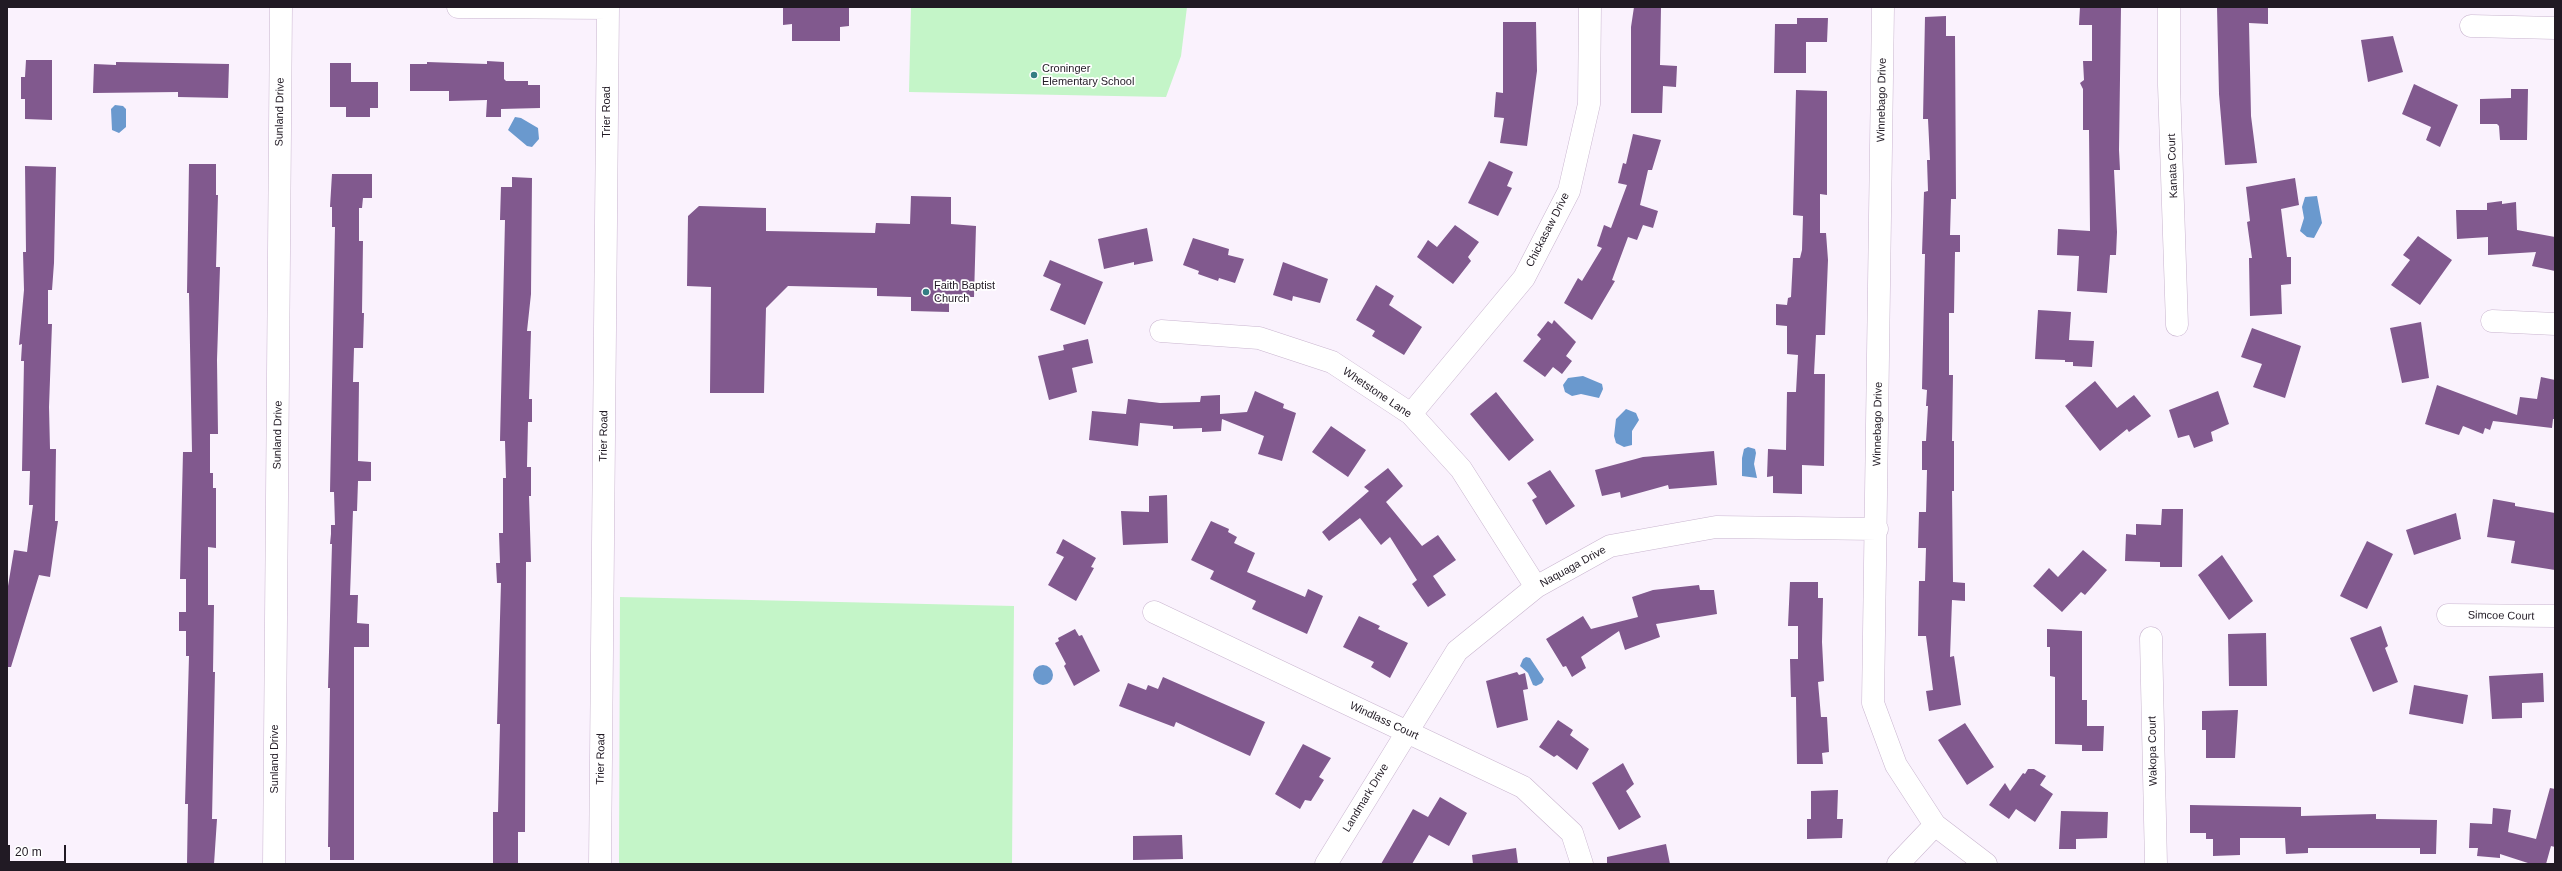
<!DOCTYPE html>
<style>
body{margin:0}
#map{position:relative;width:2562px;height:871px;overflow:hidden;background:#faf2fd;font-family:Helvetica,sans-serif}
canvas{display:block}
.frame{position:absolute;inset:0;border:8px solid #211a24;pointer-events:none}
.scale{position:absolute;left:8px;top:845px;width:58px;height:18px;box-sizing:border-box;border:2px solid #211a24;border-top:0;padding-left:5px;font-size:12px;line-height:14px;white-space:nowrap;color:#211a24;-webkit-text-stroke:3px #fff;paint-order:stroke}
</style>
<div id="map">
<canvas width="2562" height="871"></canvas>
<div class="frame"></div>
<div class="scale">20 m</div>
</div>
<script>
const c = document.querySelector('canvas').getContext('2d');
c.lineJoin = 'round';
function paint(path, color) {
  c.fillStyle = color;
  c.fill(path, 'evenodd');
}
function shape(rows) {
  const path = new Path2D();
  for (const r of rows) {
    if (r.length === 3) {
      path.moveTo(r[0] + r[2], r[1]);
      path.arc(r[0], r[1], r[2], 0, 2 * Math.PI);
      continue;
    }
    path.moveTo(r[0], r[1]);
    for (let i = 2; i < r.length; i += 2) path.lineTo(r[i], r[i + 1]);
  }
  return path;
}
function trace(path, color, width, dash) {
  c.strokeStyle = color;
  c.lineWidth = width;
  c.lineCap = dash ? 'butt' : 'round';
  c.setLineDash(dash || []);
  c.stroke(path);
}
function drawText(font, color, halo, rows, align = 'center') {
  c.font = font + ' Helvetica,sans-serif';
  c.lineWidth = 3.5;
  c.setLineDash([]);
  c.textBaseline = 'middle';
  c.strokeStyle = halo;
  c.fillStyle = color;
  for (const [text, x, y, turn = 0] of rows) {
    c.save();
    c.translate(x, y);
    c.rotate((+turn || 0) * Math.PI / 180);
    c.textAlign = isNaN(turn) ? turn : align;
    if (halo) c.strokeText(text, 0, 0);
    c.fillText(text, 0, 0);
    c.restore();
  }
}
paint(shape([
 [911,7,1187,7,1181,56,1166,97,909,92],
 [620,597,1014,606,1012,864,619,864]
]), '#c4f5c8');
paint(shape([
 [115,105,123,106,126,109,126,127,119,133,112,130,111,109],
 [515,117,521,118,538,128,539,139,532,147,527,146,508,130],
 [2317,196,2322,223,2314,238,2307,237,2300,231,2304,218,2302,207,2305,197],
 [1583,376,1602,384,1603,389,1599,398,1581,394,1572,396,1565,392,1563,385,1568,378],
 [1626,409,1636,413,1639,420,1632,431,1632,445,1624,447,1616,443,1614,436,1616,419],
 [1748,447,1755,449,1756,453,1754,464,1757,478,1742,476,1742,458,1744,449],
 [1526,657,1530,658,1544,679,1542,683,1536,686,1533,685,1528,673,1520,666,1523,659],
 [1043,675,10]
]), '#6a99ce');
paint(shape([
 [783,7,849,7,849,26,840,27,840,41,792,41,792,24,783,25],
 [1634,7,1661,7,1660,65,1677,66,1676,87,1663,86,1662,113,1631,113,1631,27],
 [2080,7,2121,7,2119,150,2120,170,2114,170,2117,232,2116,255,2110,255,2107,293,2077,291,2079,256,2057,255,2058,229,2090,231,2089,130,2083,130,2083,89,2080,83,2084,80,2083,61,2092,61,2092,25,2079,25],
 [2217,7,2268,7,2268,24,2249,23,2251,116,2257,163,2225,165,2219,94],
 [1946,16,1946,36,1955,36,1956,199,1951,199,1950,235,1960,235,1960,252,1955,252,1954,313,1949,313,1949,375,1953,375,1952,441,1954,441,1954,491,1952,491,1953,582,1965,583,1965,601,1952,600,1950,657,1954,656,1961,705,1929,711,1926,691,1933,690,1926,636,1918,636,1919,581,1925,581,1926,548,1918,548,1919,512,1926,512,1927,470,1922,470,1922,441,1926,441,1928,406,1926,406,1927,390,1922,389,1925,254,1922,254,1924,192,1928,191,1927,160,1930,160,1928,119,1923,119,1925,17],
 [1797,18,1828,18,1827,42,1806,42,1806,73,1774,73,1775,24,1797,24],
 [1503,22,1536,22,1537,71,1527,146,1500,143,1504,118,1494,117,1496,92,1503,93],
 [2393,36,2403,72,2368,82,2361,40],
 [26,60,52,60,52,120,25,119,25,99,21,99,21,77,25,77],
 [487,61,504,62,504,79,506,81,528,81,528,85,540,85,540,108,501,109,501,117,486,117,487,100,449,101,449,91,410,91,410,64,427,64,427,62,487,64],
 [116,62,229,64,228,98,178,97,178,92,93,93,94,64,116,65],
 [330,63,351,63,351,82,378,82,378,108,370,108,370,117,346,117,346,107,330,107],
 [2414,84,2458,105,2440,147,2426,140,2431,127,2402,114],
 [2511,89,2528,89,2527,140,2500,140,2499,126,2497,124,2480,124,2480,99,2511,98],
 [1796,90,1827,91,1827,195,1820,194,1820,233,1826,233,1828,260,1825,335,1816,335,1814,374,1825,374,1824,466,1802,465,1802,494,1773,493,1773,476,1767,477,1768,449,1786,450,1787,392,1796,392,1798,355,1787,354,1787,326,1776,325,1776,304,1787,305,1788,298,1791,297,1793,258,1800,258,1802,250,1803,216,1793,215],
 [1633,134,1661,140,1652,170,1648,170,1640,205,1658,211,1653,228,1643,225,1637,240,1628,237,1612,280,1615,281,1592,320,1564,303,1578,278,1582,281,1602,248,1597,246,1604,225,1611,228,1627,185,1618,183,1623,163,1626,164],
 [1489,161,1513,172,1507,186,1512,188,1498,216,1468,203],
 [189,164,216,164,216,195,218,195,216,267,220,267,217,360,218,434,210,434,210,473,213,473,213,488,216,488,216,548,208,547,208,605,214,605,213,672,215,672,212,819,217,819,214,864,187,864,188,804,185,804,189,656,186,656,186,631,179,631,179,612,186,612,186,579,180,579,183,452,192,452,189,293,187,293],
 [25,166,56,167,54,263,52,290,48,290,48,324,52,324,49,407,50,449,56,449,55,521,58,521,50,577,39,575,11,667,7,667,7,592,14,550,27,552,33,505,29,505,30,471,22,471,24,361,21,361,22,344,19,345,24,290,23,252,26,252],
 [332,174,372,174,372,198,363,198,362,208,359,208,359,241,363,241,362,313,364,313,363,348,354,348,353,382,359,382,358,461,371,462,371,481,358,481,357,511,353,511,350,595,358,595,357,623,369,624,369,647,354,647,354,860,330,860,330,847,328,847,330,688,328,688,332,544,330,544,331,534,331,525,335,525,334,492,330,492,335,227,332,227,332,207,330,207],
 [512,177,532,178,531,294,527,331,531,331,529,399,532,399,532,422,528,422,527,467,531,467,531,496,529,496,531,562,526,562,525,832,518,832,518,863,493,863,493,812,498,812,500,724,497,724,501,583,497,583,496,563,500,563,499,533,503,533,503,478,506,478,505,441,500,441,505,220,500,220,501,187,512,187],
 [2295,178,2299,205,2281,209,2287,257,2291,257,2291,284,2281,285,2282,314,2250,316,2249,258,2252,258,2247,222,2250,221,2246,187],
 [911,196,951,197,951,224,976,226,974,297,949,297,949,312,911,311,911,297,877,296,877,288,788,286,766,308,764,393,710,393,711,287,687,286,688,216,699,206,766,208,766,231,875,233,876,223,910,224],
 [2502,201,2502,204,2516,202,2517,230,2555,237,2555,271,2532,266,2536,252,2488,255,2488,237,2457,239,2456,210,2487,210,2487,203],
 [1455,225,1479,242,1468,257,1471,261,1453,284,1417,257,1428,240,1437,247],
 [1147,228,1153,261,1134,265,1134,262,1104,269,1098,239],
 [2418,236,2452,260,2420,305,2391,285,2410,260,2403,255],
 [1193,238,1229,249,1228,255,1244,259,1235,283,1219,278,1218,281,1198,274,1199,271,1183,265],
 [1050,260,1103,282,1085,325,1050,310,1061,284,1043,276],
 [1283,262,1328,279,1320,303,1293,296,1292,301,1273,295],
 [1376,285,1394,296,1389,305,1422,327,1404,355,1372,336,1375,331,1356,320],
 [2038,310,2071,312,2069,340,2094,341,2092,367,2073,366,2073,362,2065,362,2065,360,2035,359],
 [1554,320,1576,342,1566,356,1572,361,1562,374,1553,367,1545,377,1523,361,1541,339,1537,335,1548,321,1552,324],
 [2421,322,2429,378,2402,383,2390,328],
 [2252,328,2301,346,2285,398,2253,387,2262,364,2241,357],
 [1088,339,1093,363,1072,368,1077,392,1049,400,1038,356,1064,350,1063,345],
 [2541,377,2555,380,2555,419,2553,419,2552,428,2493,421,2490,430,2485,428,2483,434,2463,426,2459,435,2425,424,2437,385,2517,415,2520,397,2537,399],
 [2095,381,2117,408,2134,395,2151,416,2129,432,2127,429,2100,451,2065,406],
 [1255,391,1284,404,1283,408,1296,413,1282,461,1258,454,1264,436,1222,419,1221,431,1202,432,1202,428,1173,429,1173,426,1140,423,1138,446,1089,440,1092,411,1126,414,1128,399,1160,403,1200,402,1201,396,1220,395,1220,414,1247,412],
 [2218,391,2229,424,2211,432,2213,441,2194,448,2189,435,2178,438,2169,410],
 [1496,392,1534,440,1509,461,1470,414],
 [1331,426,1366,450,1348,477,1312,452],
 [1714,451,1717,485,1669,489,1668,485,1621,498,1620,492,1602,496,1595,470,1643,457],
 [1388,468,1403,486,1386,502,1422,546,1438,535,1456,560,1433,576,1446,595,1428,607,1412,584,1417,580,1390,537,1381,545,1360,518,1329,541,1322,532,1369,491,1364,487],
 [1550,470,1575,506,1546,525,1532,500,1537,497,1527,483],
 [1167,495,1168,543,1123,545,1121,511,1149,512,1149,496],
 [2493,499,2515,503,2515,506,2555,513,2555,570,2511,563,2515,541,2487,537],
 [2162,509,2183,509,2182,567,2160,567,2160,562,2125,561,2126,534,2136,535,2136,524,2161,525],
 [2456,513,2461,539,2414,555,2406,530],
 [1211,521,1229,529,1228,532,1237,537,1234,543,1255,553,1247,572,1305,597,1308,589,1323,596,1307,634,1252,609,1256,601,1210,579,1214,571,1191,560],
 [1063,539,1096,558,1091,567,1094,568,1076,601,1048,585,1064,557,1056,553],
 [2367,541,2393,554,2367,609,2340,596],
 [2083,550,2107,570,2085,595,2081,592,2062,612,2033,586,2049,568,2058,577],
 [2222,555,2253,601,2229,620,2198,575],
 [1790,582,1818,582,1818,598,1823,598,1822,642,1824,681,1818,682,1821,717,1827,717,1829,752,1822,753,1823,764,1797,764,1796,697,1791,697,1790,659,1798,659,1798,626,1788,626],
 [1699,585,1700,590,1714,590,1717,614,1656,624,1660,637,1625,650,1619,631,1581,657,1586,668,1572,677,1566,666,1563,667,1546,639,1583,616,1591,629,1638,617,1632,597,1653,590],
 [1359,616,1380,626,1378,629,1408,643,1390,678,1371,667,1374,662,1343,647],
 [2381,626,2388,646,2385,648,2398,682,2373,692,2350,638],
 [1075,629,1079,636,1082,635,1100,671,1074,686,1064,666,1066,664,1055,643,1059,641,1058,638],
 [2047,629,2082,631,2082,700,2087,700,2087,726,2104,726,2103,751,2082,751,2082,745,2055,744,2055,677,2050,676,2050,647,2047,647],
 [2266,633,2267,686,2229,686,2228,634],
 [1517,672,1519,675,1525,673,1528,689,1523,690,1528,720,1497,728,1486,681],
 [2543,673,2544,702,2522,703,2522,718,2492,719,2489,676],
 [1163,677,1265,722,1250,756,1176,722,1174,727,1119,706,1128,683,1146,690,1148,685,1158,689],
 [2414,685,2468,695,2463,724,2409,714],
 [2238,710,2235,758,2206,758,2206,730,2202,730,2202,711],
 [1558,720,1573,730,1570,735,1589,749,1577,770,1557,755,1554,757,1539,747],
 [1965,723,1994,767,1967,785,1938,740],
 [1303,744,1331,758,1319,777,1324,780,1311,801,1305,800,1300,809,1275,794],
 [1623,763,1634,784,1626,791,1641,817,1619,830,1592,783],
 [2028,769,2034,769,2046,776,2040,785,2053,794,2035,822,2016,809,2009,819,1989,805,2005,783,2010,791,2023,773,2025,774],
 [2550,788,2555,789,2555,847,2551,846,2546,864,2531,864,2500,854,2500,858,2477,856,2478,848,2469,848,2470,823,2492,824,2493,808,2511,810,2508,832,2536,839],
 [1838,790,1837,819,1843,819,1842,838,1807,839,1807,819,1811,819,1811,791],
 [1440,797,1467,813,1449,846,1429,835,1412,864,1381,864,1413,809,1428,817],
 [2190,805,2301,807,2301,816,2376,814,2376,819,2437,820,2436,854,2420,854,2420,848,2308,848,2308,853,2286,854,2285,838,2240,838,2240,855,2213,856,2213,839,2206,839,2206,833,2190,833],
 [2061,811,2108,812,2107,838,2076,839,2076,849,2059,849],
 [1182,835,1183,859,1133,860,1133,836],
 [1666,844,1670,864,1607,864,1607,857],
 [1516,848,1518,864,1473,864,1472,855]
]), '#81598e');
const minor = shape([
 [458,7,608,8],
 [1883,7,1873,703,1896,765,1935,825,1986,864],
 [2169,7,2169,85,2177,325],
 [2471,26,2555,28],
 [2492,321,2555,324],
 [1161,331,1259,338,1332,362,1411,414,1461,469,1536,587],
 [1411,414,1524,278,1569,191,1589,104,1590,7],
 [1154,612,1523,787,1572,833,1582,864],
 [2448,615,2555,616],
 [2151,638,2156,864],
 [274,864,281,7],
 [600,864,608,7],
 [1326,864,1457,651,1536,587,1610,546,1716,527,1877,529],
 [1898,864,1935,825]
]);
trace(minor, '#c9b5cf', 23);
trace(minor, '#fff', 22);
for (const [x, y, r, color] of [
 [1034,75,4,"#347d83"],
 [926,292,4,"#347d83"]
]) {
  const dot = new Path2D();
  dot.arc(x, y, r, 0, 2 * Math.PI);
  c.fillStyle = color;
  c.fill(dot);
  trace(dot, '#fff', 1.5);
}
drawText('11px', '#211a24', '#fff', [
 ["Croninger",1042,69],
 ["Elementary School",1042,82],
 ["Faith Baptist",934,286],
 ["Church",934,299]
], 'left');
drawText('11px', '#211a24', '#fff', [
 ["Winnebago Drive",1882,100,-89],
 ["Sunland Drive",280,112,-89],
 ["Trier Road",607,112,-90],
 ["Kanata Court",2173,166,-92],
 ["Chickasaw Drive",1548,230,-63],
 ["Whetstone Lane",1377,393,34],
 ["Winnebago Drive",1878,424,-89],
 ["Sunland Drive",278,435,-89],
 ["Trier Road",604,436,-89],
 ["Naquaga Drive",1573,567,-29],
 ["Simcoe Court",2501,616,1],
 ["Windlass Court",1384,721,25],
 ["Wakopa Court",2153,751,-91],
 ["Sunland Drive",275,759,-90],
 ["Trier Road",601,759,-89],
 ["Landmark Drive",1366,798,-59]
]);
</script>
